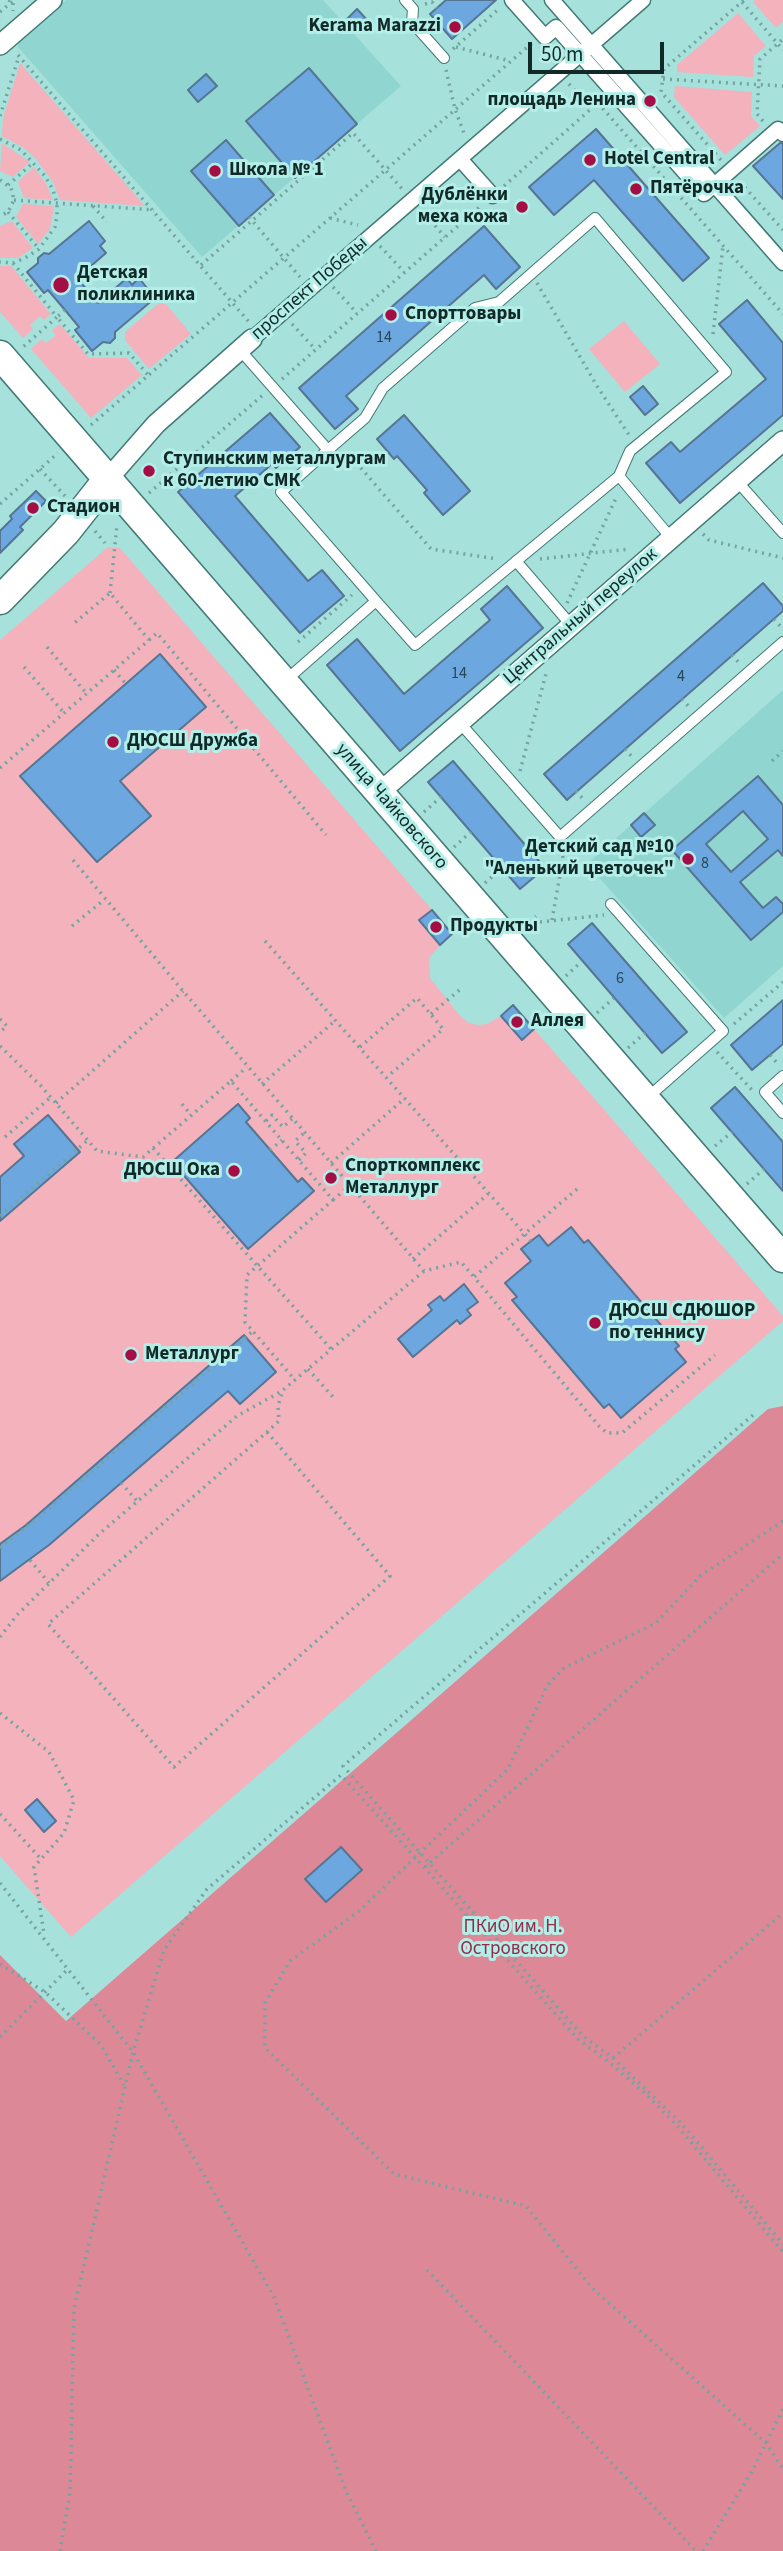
<!DOCTYPE html>
<meta charset="utf-8">
<style>
body{margin:0}
#map{position:relative;width:783px;height:2551px;overflow:hidden;background:#a7e1dc;font-family:"Source Sans 3",sans-serif}
canvas{display:block}
.scale{position:absolute;left:528px;top:42px;width:136px;height:32px;box-sizing:border-box;border:4px solid #112927;border-top:0;padding-left:9px;font-size:21px;line-height:24px;white-space:nowrap;color:#112927;-webkit-text-stroke:5px #b4eee9;paint-order:stroke}
</style>
<div id="map">
<canvas width="783" height="2551"></canvas>
<div class="scale">50 m</div>
</div>
<script>
const c = document.querySelector('canvas').getContext('2d');
c.lineJoin = 'round';
function paint(path, color) {
  c.fillStyle = color;
  c.fill(path, 'evenodd');
}
function shape(rows) {
  const path = new Path2D();
  for (const r of rows) {
    path.moveTo(r[0], r[1]);
    for (let i = 2; i < r.length; i += 2) path.lineTo(r[i], r[i + 1]);
  }
  return path;
}
function trace(path, color, width, dash) {
  c.strokeStyle = color;
  c.lineWidth = width;
  c.lineCap = dash ? 'butt' : 'round';
  c.setLineDash(dash || []);
  c.stroke(path);
}
function drawText(font, color, halo, rows, align = 'center') {
  c.font = font + ' "Source Sans 3",sans-serif';
  c.lineWidth = 6;
  c.setLineDash([]);
  c.textBaseline = 'middle';
  c.strokeStyle = halo;
  c.fillStyle = color;
  for (const [text, x, y, turn = 0] of rows) {
    c.save();
    c.translate(x, y);
    c.rotate((+turn || 0) * Math.PI / 180);
    c.textAlign = isNaN(turn) ? turn : align;
    if (halo) c.strokeText(text, 0, 0);
    c.fillText(text, 0, 0);
    c.restore();
  }
}
paint(shape([
 [66,0,323,0,401,86,202,257,18,47,18,43],
 [783,690,783,966,724,1018,587,864]
]), '#91d5d0');
paint(shape([
 [755,0,783,0,783,22,776,28,753,2],
 [738,13,766,46,754,56,753,77,677,72,677,65],
 [20,63,145,206,60,200,53,182,36,159,24,148,2,136,3,118],
 [675,86,752,92,751,116,760,126,725,155,674,97],
 [2,143,30,162,13,177,0,171],
 [34,167,47,185,53,200,24,198,18,182],
 [23,204,54,206,50,229,38,244,16,217],
 [12,221,33,248,18,258,0,258,0,226],
 [0,266,11,266,51,314,44,320,40,316,30,325,33,329,23,338,0,312],
 [159,303,166,304,191,334,149,369,125,340,125,332],
 [624,321,660,364,625,392,589,349],
 [60,324,89,358,127,358,142,375,91,418,31,349,42,339,46,343,56,335,52,330],
 [108,547,120,548,432,910,420,920,440,945,429,958,430,978,460,1016,469,1023,478,1025,487,1024,501,1016,522,1039,534,1029,783,1316,783,1321,71,1937,0,1856,0,640]
]), '#f3b2bc');
paint(shape([
 [783,1406,783,2551,0,2551,0,1955,66,2021,768,1409]
]), '#dd8897');
const building = shape([
 [446,0,496,0,452,39,430,14,446,0],
 [357,9,369,22,359,32,347,19,357,9],
 [309,68,357,124,295,178,246,121,309,68],
 [206,74,217,86,198,102,188,90,206,74],
 [596,129,709,258,683,281,594,180,554,215,529,187,596,129],
 [226,140,274,195,239,226,191,171,226,140],
 [780,143,783,143,783,199,753,166,780,143],
 [89,221,105,241,100,246,106,253,77,278,98,303,127,278,132,285,139,278,155,298,115,332,115,338,110,343,103,342,92,351,75,330,79,327,65,310,48,290,44,293,27,272,38,263,38,258,44,253,49,254,89,221],
 [484,226,520,267,496,289,484,275,346,396,358,409,335,429,299,388,484,226],
 [747,300,783,343,783,415,680,503,646,463,671,442,680,452,766,379,719,324,747,300],
 [643,386,658,404,645,415,630,397,643,386],
 [270,413,300,447,276,468,272,464,235,496,308,581,322,570,344,596,300,633,178,492,270,413],
 [404,415,470,491,443,515,424,493,427,490,397,456,394,459,377,439,404,415],
 [36,491,46,501,20,527,23,530,0,553,0,531,12,519,10,516,36,491],
 [763,583,783,606,783,611,567,800,544,774,763,583],
 [507,586,543,628,400,751,327,665,357,639,404,694,490,620,481,609,507,586],
 [160,654,206,707,120,781,151,816,97,862,20,776,160,654],
 [453,761,545,868,520,889,428,782,453,761],
 [758,776,783,805,783,856,778,850,740,882,763,908,776,897,783,904,783,912,751,940,672,850,758,776],
 [743,811,768,839,731,872,706,844,743,811],
 [644,813,655,825,641,837,631,825,644,813],
 [432,910,452,934,440,945,419,920,432,910],
 [592,923,687,1032,662,1053,568,944,592,923],
 [783,1000,783,1044,752,1070,731,1045,783,1000],
 [513,1005,534,1029,522,1040,501,1016,513,1005],
 [735,1087,783,1142,783,1191,711,1108,735,1087],
 [238,1104,250,1118,246,1122,298,1182,302,1178,314,1191,248,1249,172,1162,238,1104],
 [48,1115,80,1152,0,1221,0,1177,24,1156,14,1144,48,1115],
 [571,1227,584,1243,588,1240,679,1346,675,1349,686,1362,621,1418,609,1404,604,1408,512,1300,517,1297,505,1283,531,1261,521,1249,531,1241,539,1235,548,1246,571,1227],
 [464,1284,478,1302,467,1310,471,1315,460,1324,457,1320,413,1357,398,1339,432,1310,428,1305,440,1296,444,1301,464,1284],
 [244,1335,276,1372,240,1404,228,1391,49,1545,0,1581,0,1544,26,1525,244,1335],
 [37,1799,56,1821,44,1832,25,1810,37,1799],
 [341,1847,362,1870,326,1902,305,1879,341,1847]
]);
paint(building, '#6ca7e0');
trace(building, '#567593', 2);
const service = shape([
 [405,0,413,9,412,22,444,58],
 [240,350,328,450,365,418,383,388,475,308,499,302,595,218,726,372,630,451,619,476,415,645,376,601,285,681],
 [328,450,281,492,376,601],
 [619,476,671,538],
 [737,481,783,533],
 [516,561,571,625],
 [460,723,560,837,783,642],
 [611,904,723,1031,646,1099],
 [783,1076,765,1092,783,1113]
]);
const pedestrian = shape([
 [512,0,545,37,556,27,704,194,778,129,783,134],
 [552,0,783,263],
 [460,159,493,196],
 [252,339,643,0]
]);
const minor = shape([
 [0,45,52,0],
 [107,480,156,424,252,339],
 [379,793,783,441]
]);
const secondary = shape([
 [0,355,783,1258],
 [0,600,66,532,107,480]
]);
trace(service, '#427a75', 12);
trace(pedestrian, '#427a75', 17);
trace(minor, '#427a75', 22);
trace(secondary, '#427a75', 31);
trace(shape([
 [8,0,13,1,13,11],
 [742,2,783,50],
 [425,4,432,2,437,8],
 [0,12,14,0],
 [456,47,510,61],
 [453,49,500,8],
 [18,55,249,322],
 [446,70,455,109,465,136],
 [663,79,783,86],
 [569,84,591,109],
 [598,103,783,314],
 [0,116,19,56],
 [763,121,757,114,760,59,783,39],
 [0,139,21,150,45,176,53,190,57,203,57,215,55,227,39,249,25,258,13,263,0,262],
 [721,160,661,92,664,69,744,0],
 [0,180,11,188,14,200,8,212,0,216],
 [740,182,783,230],
 [8,185,34,162],
 [504,186,600,101],
 [14,200,154,210],
 [93,206,107,222],
 [421,210,445,237],
 [8,212,39,249],
 [249,217,300,277],
 [330,218,358,225],
 [380,246,404,272],
 [13,263,57,317,23,347],
 [201,265,353,133,402,189],
 [537,283,597,386,629,435],
 [333,287,357,313],
 [65,310,57,317,88,354,129,353,148,375],
 [292,324,315,349],
 [713,334,723,246],
 [282,379,482,205],
 [91,425,532,43],
 [347,452,431,549,498,559],
 [40,469,65,496],
 [149,493,263,395],
 [0,504,58,453],
 [95,531,105,543],
 [703,534,709,540,783,558],
 [540,559,630,549],
 [110,593,117,525],
 [567,603,617,496],
 [774,619,782,628],
 [149,640,157,633,326,835],
 [298,642,352,595],
 [47,647,86,693],
 [732,655,740,664],
 [24,667,64,713],
 [114,670,126,684],
 [682,699,690,708],
 [625,749,633,758],
 [772,761,783,751],
 [0,768,149,640,110,593,72,625],
 [520,771,547,670],
 [576,791,584,800],
 [424,812,441,797],
 [454,847,471,832],
 [73,860,183,991,424,1271,461,1262,474,1277],
 [485,883,502,868],
 [552,920,563,858,562,850],
 [540,922,604,915],
 [72,926,105,899],
 [525,926,536,916],
 [265,941,531,1241],
 [566,976,582,961],
 [597,1013,614,998],
 [431,1014,463,987],
 [0,1019,7,1026,0,1032],
 [734,1024,783,982],
 [0,1046,42,1087,97,1151,143,1157,231,1081,333,1200,247,1275,245,1322,295,1380],
 [360,1047,417,998,443,1029,387,1077],
 [628,1048,645,1033],
 [717,1052,752,1090],
 [770,1055,778,1064],
 [231,1081,247,1067],
 [262,1084,336,1020],
 [56,1103,183,991],
 [182,1104,191,1115],
 [266,1121,272,1115,283,1127,292,1119],
 [5,1137,51,1097],
 [715,1146,732,1132],
 [153,1148,331,1349],
 [270,1150,282,1140],
 [299,1160,306,1153,295,1141,304,1133],
 [331,1163,405,1098],
 [747,1184,764,1169],
 [577,1189,474,1277,599,1426,607,1433,622,1433,715,1355],
 [333,1200,350,1185],
 [0,1216,88,1140],
 [413,1259,488,1194],
 [308,1369,333,1397],
 [753,1415,343,1766,583,2036,613,2058,682,2124,783,2244],
 [267,1432,390,1576,174,1767,48,1624,267,1432,279,1421,278,1406,283,1390,424,1271],
 [121,1483,138,1502],
 [783,1521,700,1576,656,1623,564,1668,547,1686,508,1769,359,1911,290,1961,265,2003,265,2048,394,2174,526,2206,592,2288,766,2443,783,2469],
 [0,1548,42,1515,253,1331],
 [30,1560,49,1583],
 [0,1637,17,1615,98,1535,237,1416,282,1391],
 [0,1713,49,1752,74,1800,64,1833,34,1867,44,1934],
 [0,1814,41,1859],
 [425,1867,783,1554],
 [0,1883,133,2052,274,2297,346,2491,376,2551],
 [0,1964,45,1992,101,2045,124,2085],
 [0,2037,69,1968],
 [613,2058,783,1913],
 [427,2270,696,2551],
 [60,2551,70,2492,74,2309,133,2052,164,1950,207,1889,341,1775,579,2040,609,2062,647,2095,679,2128,783,2252],
 [703,2551,751,2473,783,2409]
]), '#75a4a0', 3.5, [2, 5]);
trace(service, '#fff', 10);
trace(pedestrian, '#fff', 14);
trace(minor, '#fff', 19);
trace(secondary, '#fff', 28);
for (const [x, y, r, color] of [
 [455,27,7,"#a50e45"],
 [650,101,7,"#a50e45"],
 [590,160,7,"#a50e45"],
 [215,171,7,"#a50e45"],
 [636,189,7,"#a50e45"],
 [522,207,7,"#a50e45"],
 [61,285,9,"#a50e45"],
 [391,315,7,"#a50e45"],
 [149,471,7,"#a50e45"],
 [33,508,7,"#a50e45"],
 [113,742,7,"#a50e45"],
 [688,859,7,"#a50e45"],
 [436,927,7,"#a50e45"],
 [517,1022,7,"#a50e45"],
 [234,1171,7,"#a50e45"],
 [331,1178,7,"#a50e45"],
 [595,1323,7,"#a50e45"],
 [131,1355,7,"#a50e45"]
]) {
  const dot = new Path2D();
  dot.arc(x, y, r, 0, 2 * Math.PI);
  c.fillStyle = color;
  c.fill(dot);
  trace(dot, '#b4eee9', 2.5);
}
drawText('16px', '#284855', null, [
 ["14",384,338],
 ["14",459,674],
 ["4",681,677],
 ["8",705,864],
 ["6",620,979]
]);
drawText('bold 19px', '#112927', '#b4eee9', [
 ["Kerama Marazzi",441,27,"right"],
 ["площадь Ленина",636,101,"right"],
 ["Hotel Central",604,160],
 ["Школа № 1",229,171],
 ["Пятёрочка",650,189],
 ["Дублёнки",508,196,"right"],
 ["меха кожа",508,218,"right"],
 ["Детская",77,274],
 ["поликлиника",77,296],
 ["Спорттовары",405,315],
 ["Ступинским металлургам",163,460],
 ["к 60-летию СМК",163,482],
 ["Стадион",47,508],
 ["ДЮСШ Дружба",127,742],
 ["Детский сад №10",674,848,"right"],
 ["\"Аленький цветочек\"",674,870,"right"],
 ["Продукты",450,927],
 ["Аллея",531,1022],
 ["Спорткомплекс",345,1167],
 ["Металлург",345,1189],
 ["ДЮСШ Ока",220,1171,"right"],
 ["ДЮСШ СДЮШОР",609,1312],
 ["по теннису",609,1334],
 ["Металлург",145,1355]
], 'left');
drawText('19px', '#112927', '#b4eee9', [
 ["проспект Победы",310,289,-41],
 ["Центральный переулок",581,617,-41],
 ["улица Чайковского",391,807,49]
]);
drawText('19px', '#912e47', '#b4eee9', [
 ["ПКиО им. Н.",513,1928],
 ["Островского",513,1950]
]);
</script>
